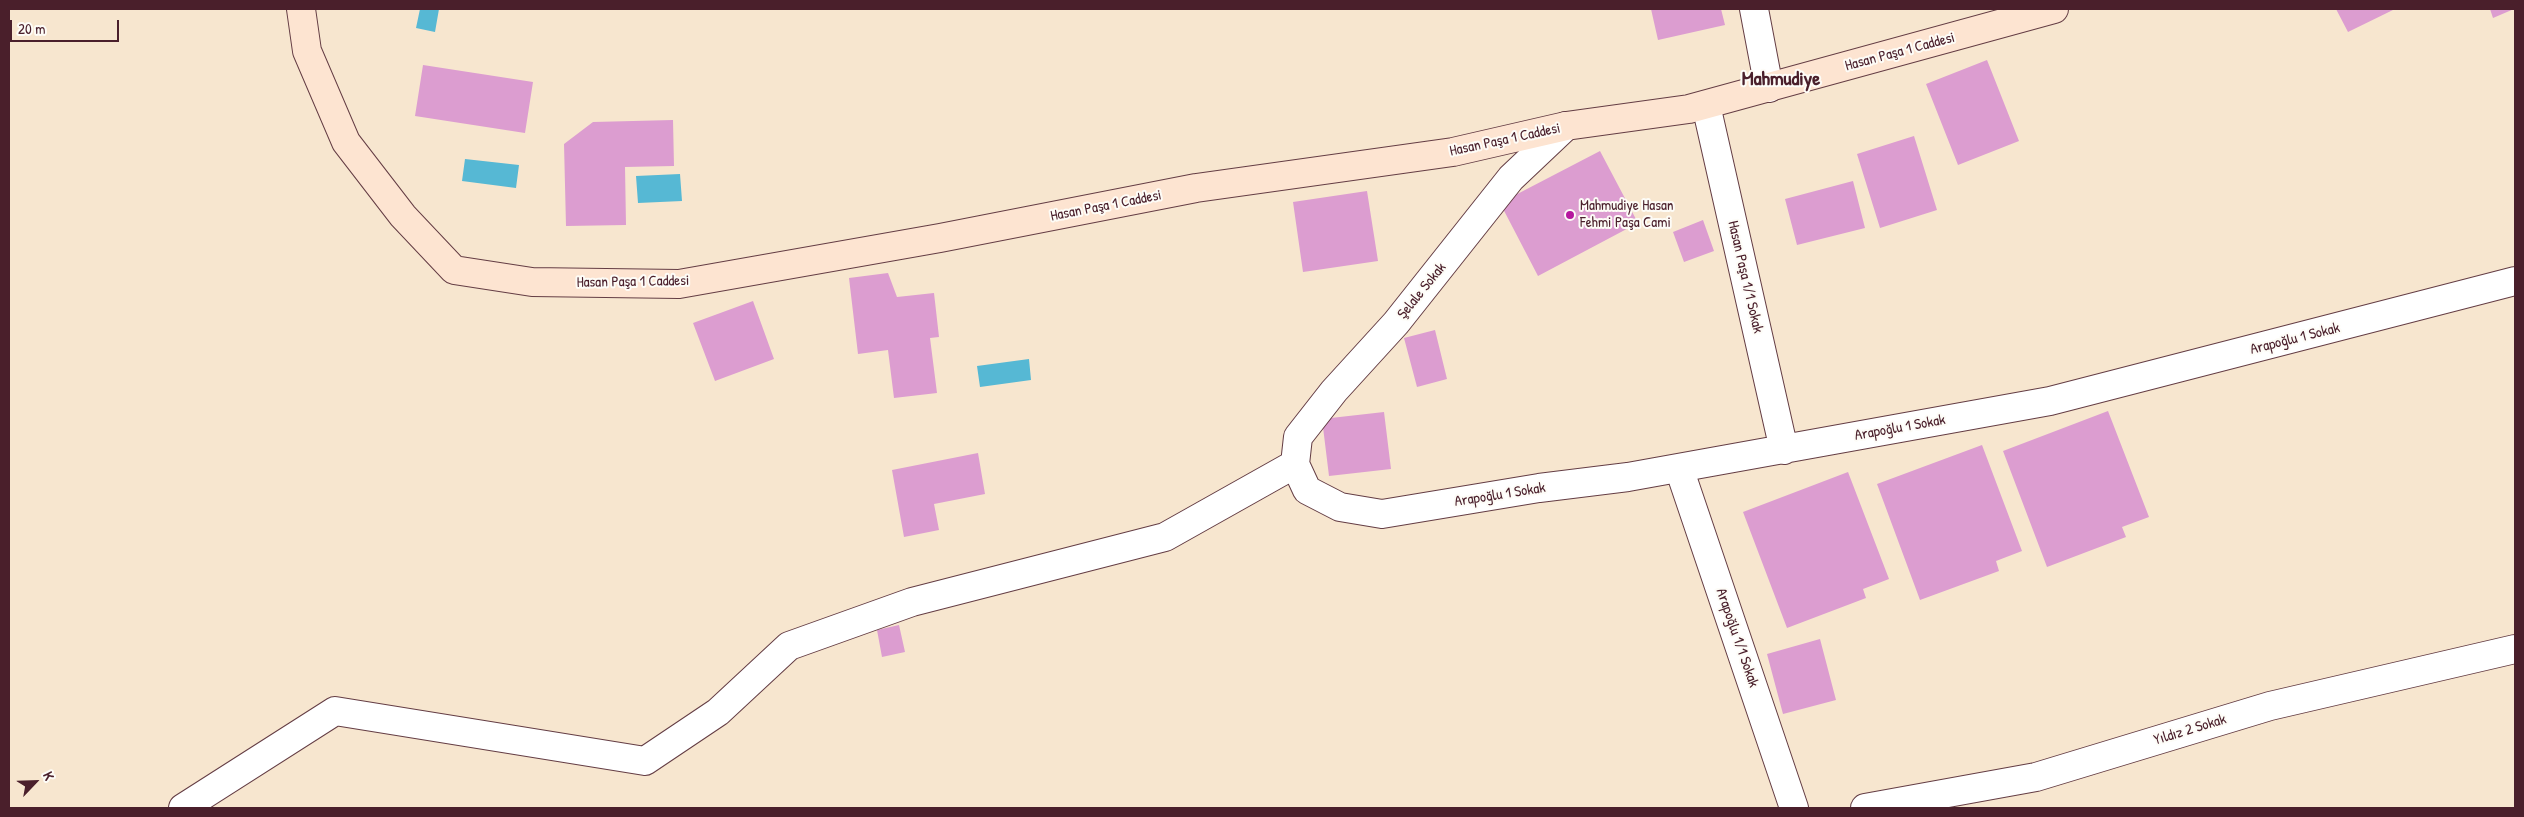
<!DOCTYPE html>
<meta charset="utf-8">
<style>
body{margin:0}
#map{position:relative;width:2524px;height:817px;overflow:hidden;background:#f7e6cf;font-family:"Patrick Hand",sans-serif}
canvas{display:block}
.frame{position:absolute;inset:0;border:10px solid #4a1f2b;pointer-events:none}
.north{position:absolute;left:10px;top:757px;width:50px;height:50px;-webkit-text-stroke:4px #fdfcf7;paint-order:stroke;rotate:66deg;font-size:14px;font-weight:700;line-height:20px;text-align:center;color:#4a1f2b}
.north::after{content:'';display:block;margin:auto;width:18px;height:22px;background:#4a1f2b;clip-path:polygon(50% 0,100% 100%,50% 72%,0 100%)}
.scale{position:absolute;left:10px;top:20px;width:109px;height:22px;box-sizing:border-box;border:2px solid #4a1f2b;border-top:0;padding-left:6px;font-size:15px;line-height:18px;white-space:nowrap;color:#4a1f2b;-webkit-text-stroke:4px #fdfcf7;paint-order:stroke}
</style>
<div id="map">
<canvas width="2524" height="817"></canvas>
<div class="frame"></div>
<div class="north">K</div>
<div class="scale">20 m</div>
</div>
<script>
const c = document.querySelector('canvas').getContext('2d');
c.lineJoin = 'round';
function paint(path, color) {
  c.fillStyle = color;
  c.fill(path, 'evenodd');
}
function shape(rows) {
  const path = new Path2D();
  for (const r of rows) {
    path.moveTo(r[0], r[1]);
    for (let i = 2; i < r.length; i += 2) path.lineTo(r[i], r[i + 1]);
  }
  return path;
}
function trace(path, color, width, dash) {
  c.strokeStyle = color;
  c.lineWidth = width;
  c.lineCap = dash ? 'butt' : 'round';
  c.setLineDash(dash || []);
  c.stroke(path);
}
function drawText(font, color, halo, rows, align = 'center') {
  c.font = font + ' "Patrick Hand",sans-serif';
  c.lineWidth = 4;
  c.setLineDash([]);
  c.textBaseline = 'middle';
  c.strokeStyle = halo;
  c.fillStyle = color;
  for (const [text, x, y, turn = 0] of rows) {
    c.save();
    c.translate(x, y);
    c.rotate((+turn || 0) * Math.PI / 180);
    c.textAlign = isNaN(turn) ? turn : align;
    if (halo) c.strokeText(text, 0, 0);
    c.fillText(text, 0, 0);
    c.restore();
  }
}
paint(shape([
 [420,9,439,9,435,32,416,28],
 [465,159,519,165,516,188,462,181],
 [680,174,682,201,638,203,636,176],
 [1029,359,1031,380,980,387,977,366]
]), '#56b8d4');
paint(shape([
 [1651,9,1721,9,1725,25,1658,40],
 [2336,9,2395,9,2348,32],
 [2490,9,2514,9,2493,18],
 [1987,60,2019,141,1958,165,1926,84],
 [423,65,533,82,525,133,415,116],
 [673,120,674,166,625,167,626,225,566,226,564,144,593,122],
 [1914,136,1937,210,1880,228,1857,154],
 [1600,151,1638,223,1538,276,1500,203],
 [1853,181,1865,228,1797,245,1785,199],
 [1367,191,1378,261,1303,272,1293,202],
 [1703,220,1714,251,1684,262,1673,232],
 [888,273,897,297,934,293,939,337,930,338,937,393,894,398,888,350,858,354,849,278],
 [753,301,774,359,715,381,693,323],
 [1435,330,1447,379,1417,387,1404,338],
 [2108,411,2149,517,2122,527,2126,537,2047,567,2003,451],
 [1384,412,1391,469,1329,476,1322,419],
 [1982,445,2022,551,1996,561,1999,571,1920,600,1877,484],
 [978,453,985,494,934,504,939,530,904,537,892,470],
 [1848,472,1889,579,1863,589,1866,598,1787,628,1743,512],
 [899,625,905,652,882,657,877,630],
 [1820,639,1836,700,1783,714,1767,654]
]), '#dc9dd0');
const street = shape([
 [1754,9,1769,88],
 [1706,105,1784,450],
 [1566,126,1511,178,1396,323,1334,391,1298,437,1295,464,1307,490,1340,507,1382,514,1539,488,1628,477,2050,401,2515,281],
 [1679,468,1794,808],
 [183,808,335,711,645,761,718,712,789,646,912,602,1165,537,1295,464],
 [1865,808,2036,777,2270,706,2515,649]
]);
const secondary = shape([
 [301,9,307,51,346,142,403,216,454,270,532,282,679,284,940,238,1196,188,1453,152,1566,126,1689,109,2054,9]
]);
trace(street, '#643d44', 30);
trace(secondary, '#643d44', 30);
trace(street, '#fff', 28);
trace(secondary, '#fde4d1', 28);
for (const [x, y, r, color] of [
 [1570,215,5,"#b5179e"]
]) {
  const dot = new Path2D();
  dot.arc(x, y, r, 0, 2 * Math.PI);
  c.fillStyle = color;
  c.fill(dot);
  trace(dot, '#fdfcf7', 2);
}
drawText('15px', '#4a1f2b', '#fdfcf7', [
 ["Hasan Paşa 1 Caddesi",1900,52,-15],
 ["Hasan Paşa 1 Caddesi",1505,140,-12],
 ["Hasan Paşa 1 Caddesi",1106,206,-11],
 ["Hasan Paşa 1/1 Sokak",1745,277,77],
 ["Hasan Paşa 1 Caddesi",633,282,-1],
 ["Şelale Sokak",1422,291,-51],
 ["Arapoğlu 1 Sokak",2295,339,-14],
 ["Arapoğlu 1 Sokak",1900,428,-10],
 ["Arapoğlu 1 Sokak",1500,495,-9],
 ["Arapoğlu 1/1 Sokak",1737,638,71],
 ["Yıldız 2 Sokak",2190,730,-17]
]);
drawText('15px', '#4a1f2b', '#fdfcf7', [
 ["Mahmudiye Hasan",1580,206],
 ["Fehmi Paşa Cami",1580,223]
], 'left');
drawText('bold 20px', '#4a1f2b', '#fdfcf7', [
 ["Mahmudiye",1781,80]
]);
</script>
